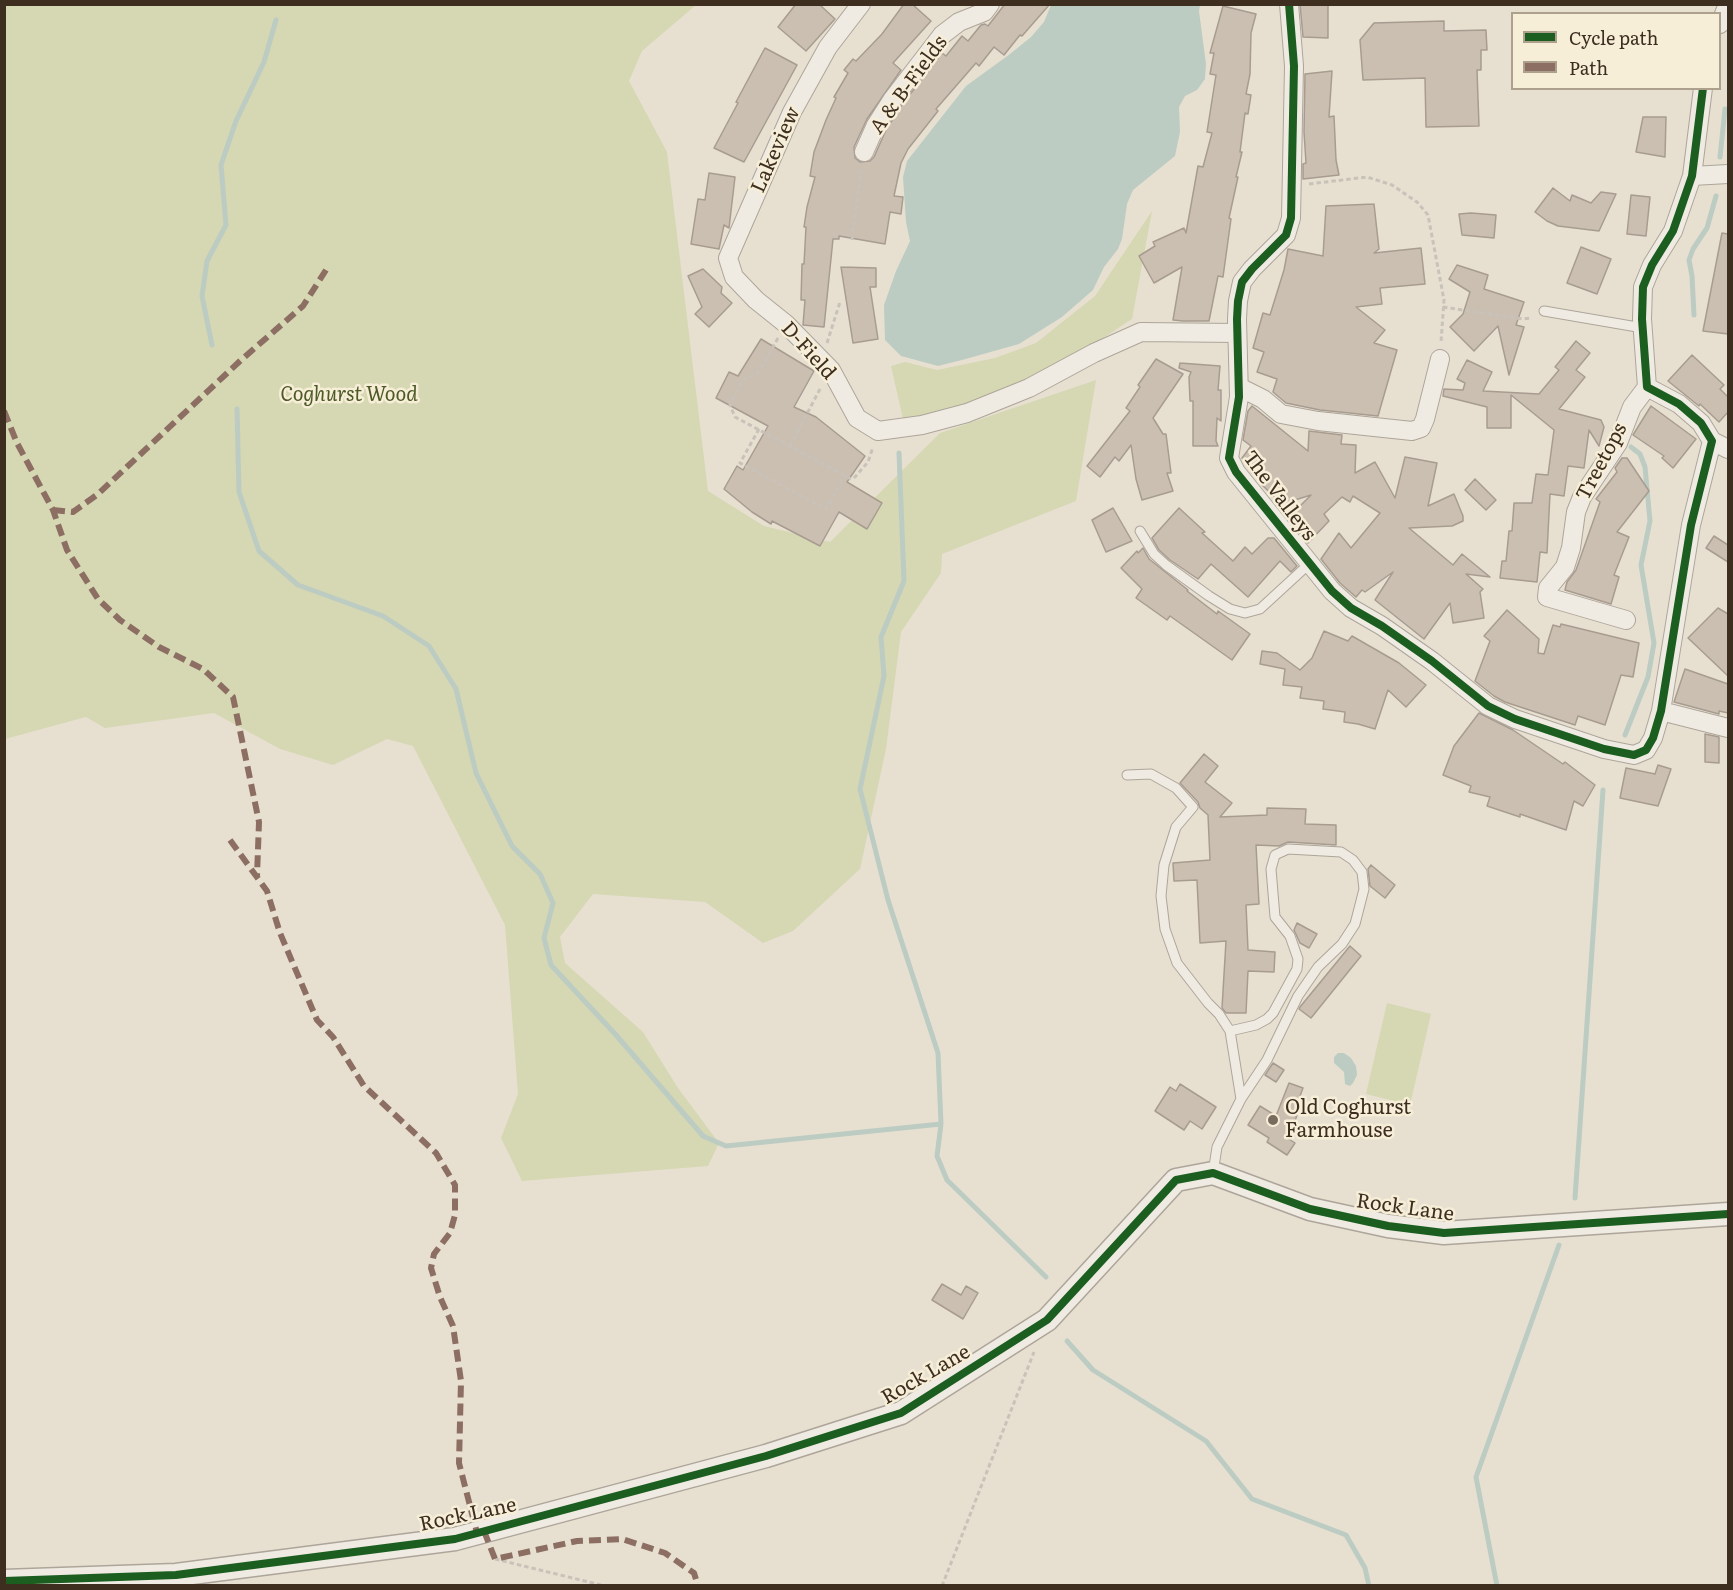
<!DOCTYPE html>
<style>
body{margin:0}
#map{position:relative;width:1733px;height:1590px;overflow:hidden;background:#e7e0d1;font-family:Literata,serif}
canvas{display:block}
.frame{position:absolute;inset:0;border:6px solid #3d2e20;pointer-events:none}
.legend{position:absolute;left:1511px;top:12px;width:210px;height:78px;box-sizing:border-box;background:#f7eed8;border:2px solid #ada18e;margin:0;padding:8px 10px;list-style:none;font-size:18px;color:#3d2e20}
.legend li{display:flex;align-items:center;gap:12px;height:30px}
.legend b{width:30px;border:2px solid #ada18e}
</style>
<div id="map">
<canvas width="1733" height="1590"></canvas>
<div class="frame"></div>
<ul class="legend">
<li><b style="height:8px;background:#1b5e20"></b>Cycle path</li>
<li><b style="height:8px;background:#8d6e63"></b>Path</li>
</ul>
</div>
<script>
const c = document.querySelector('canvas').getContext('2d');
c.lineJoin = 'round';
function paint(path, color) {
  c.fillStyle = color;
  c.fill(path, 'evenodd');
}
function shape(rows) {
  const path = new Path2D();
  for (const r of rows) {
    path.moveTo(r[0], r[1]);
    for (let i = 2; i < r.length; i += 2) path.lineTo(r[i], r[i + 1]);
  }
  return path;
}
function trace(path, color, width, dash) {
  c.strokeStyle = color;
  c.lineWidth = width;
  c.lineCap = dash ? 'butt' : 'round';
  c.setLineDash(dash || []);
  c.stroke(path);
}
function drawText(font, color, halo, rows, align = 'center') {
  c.font = font + ' Literata,serif';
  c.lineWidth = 5;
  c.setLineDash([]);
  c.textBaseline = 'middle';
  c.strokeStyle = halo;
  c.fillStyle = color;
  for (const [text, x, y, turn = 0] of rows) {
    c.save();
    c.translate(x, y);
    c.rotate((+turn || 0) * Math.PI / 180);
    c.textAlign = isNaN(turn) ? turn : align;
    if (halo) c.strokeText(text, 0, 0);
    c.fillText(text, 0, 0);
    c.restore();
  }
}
paint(shape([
 [5,5,696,5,642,51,629,81,667,152,708,491,764,526,830,542,940,433,1096,380,1076,501,942,554,941,573,901,632,886,749,860,869,793,931,763,943,705,902,593,894,560,937,565,963,643,1032,678,1088,719,1143,708,1166,522,1181,501,1138,518,1094,505,925,413,746,387,739,333,765,280,749,214,713,105,728,86,717,5,739],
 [1152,211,1132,319,1011,399,903,419,891,366,905,362,937,370,995,358,1036,343,1095,296],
 [1387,1003,1431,1014,1410,1105,1366,1094]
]), '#d6d7b3');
paint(shape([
 [1051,5,1200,5,1199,11,1206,64,1205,79,1197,90,1185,96,1179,107,1180,132,1175,156,1133,190,1127,204,1122,239,1118,249,1104,267,1093,290,1062,317,1019,344,962,360,938,366,901,356,885,340,884,305,896,271,910,241,906,222,903,177,907,161,966,86,1010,54,1031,37,1044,22],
 [1338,1053,1344,1053,1351,1058,1356,1066,1357,1075,1353,1083,1350,1086,1345,1084,1344,1072,1334,1063,1334,1057]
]), '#bcccc2');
trace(shape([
 [1720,157,1725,109],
 [1694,315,1692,276,1689,260,1693,249,1707,228,1716,196],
 [212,345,202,296,207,261,226,225,221,165,236,121,264,62,276,20],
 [237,409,239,492,259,551,298,585,383,616,429,646,456,689,476,773,512,846,540,874,553,903,544,938,551,965,616,1035,703,1136,726,1146,941,1124],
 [899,453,904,581,881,637,884,676,860,789,888,900,938,1053,941,1124,937,1156,947,1180,1046,1277],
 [1625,735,1648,677,1654,643,1641,565,1650,521,1645,467,1640,454,1631,447],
 [1575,1198,1603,790],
 [1067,1341,1093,1370,1206,1441,1252,1499,1346,1535,1365,1568,1369,1586],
 [1497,1586,1476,1477,1559,1245]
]), '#bcccc2', 5);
const building = shape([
 [796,4,819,4,835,19,806,51,778,27,796,4],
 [904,4,912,4,931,21,893,63,901,70,867,119,854,147,855,158,860,162,870,161,874,157,886,130,901,106,942,53,946,56,962,36,968,41,981,25,985,24,988,26,1005,4,1050,4,1022,36,1020,35,1004,55,994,47,979,66,976,63,936,109,938,111,908,149,901,163,894,196,903,197,901,214,890,212,885,244,839,236,839,239,833,239,824,327,803,325,805,300,801,300,802,264,804,264,806,227,804,227,807,207,815,177,810,176,814,152,826,120,836,98,834,97,848,73,844,70,853,59,856,61,882,34,904,4],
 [1300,4,1328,4,1328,38,1303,37,1300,4],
 [1223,6,1256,14,1251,33,1250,74,1246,94,1251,95,1248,114,1245,113,1240,152,1242,152,1236,177,1238,177,1229,218,1231,219,1223,277,1218,276,1209,321,1183,321,1173,320,1182,267,1154,283,1139,256,1155,246,1153,242,1184,228,1186,233,1198,166,1203,167,1212,133,1207,132,1216,75,1210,74,1214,53,1210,53,1223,6],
 [1444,21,1444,31,1486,30,1487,50,1481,50,1481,70,1477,70,1479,126,1426,127,1425,78,1363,80,1360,40,1374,23,1444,21],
 [765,48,797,65,744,162,714,148,738,103,736,102,765,48],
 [1332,71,1329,117,1334,116,1336,160,1339,175,1303,179,1303,164,1306,163,1304,132,1305,74,1332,71],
 [1643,117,1666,117,1665,157,1636,152,1643,117],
 [709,173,735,177,729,228,724,225,719,249,691,244,698,199,705,200,709,173],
 [1553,188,1570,201,1572,195,1591,203,1601,192,1616,194,1599,231,1558,226,1547,221,1535,212,1553,188],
 [1631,195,1650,197,1646,236,1627,234,1631,195],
 [1374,204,1379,249,1374,253,1421,248,1425,284,1380,288,1382,304,1356,307,1385,330,1374,343,1397,350,1378,416,1320,410,1286,403,1273,392,1277,379,1257,372,1264,352,1253,348,1263,313,1270,315,1284,270,1288,249,1323,256,1326,206,1374,204],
 [1471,213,1496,215,1494,238,1462,235,1459,214,1471,213],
 [1722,233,1728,234,1728,334,1703,331,1722,233],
 [1581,247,1611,259,1597,294,1567,283,1581,247],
 [1457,265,1488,275,1484,289,1524,302,1516,325,1524,327,1509,375,1498,326,1474,351,1450,327,1463,314,1470,292,1449,279,1457,265],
 [841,267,876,268,876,287,870,287,878,339,853,343,841,267],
 [703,269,722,287,721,293,732,303,709,327,695,314,702,307,688,276,703,269],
 [761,339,814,371,794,407,816,417,865,456,847,482,882,503,867,529,839,512,820,546,772,521,771,524,752,512,724,489,737,466,743,470,768,426,716,398,729,372,738,376,761,339],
 [1576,341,1590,353,1576,370,1585,377,1559,409,1601,420,1604,427,1599,446,1589,430,1584,468,1568,466,1564,496,1550,494,1547,553,1540,552,1537,582,1500,578,1502,561,1506,561,1509,531,1512,531,1514,503,1532,503,1536,474,1548,475,1554,430,1511,395,1511,428,1487,428,1487,407,1443,396,1444,389,1463,390,1465,383,1457,379,1467,360,1492,372,1483,391,1539,394,1559,370,1555,367,1576,341],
 [1692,355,1724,385,1720,389,1728,397,1728,412,1719,422,1700,404,1699,406,1668,381,1692,355],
 [1156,359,1183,374,1153,418,1163,434,1166,434,1171,473,1167,473,1173,491,1142,500,1136,479,1131,445,1119,461,1115,457,1100,477,1087,466,1130,411,1126,408,1140,387,1138,385,1156,359],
 [1180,363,1220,366,1218,390,1221,390,1221,421,1217,418,1216,441,1218,446,1193,446,1193,401,1190,401,1189,377,1191,372,1179,368,1180,363],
 [1252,406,1308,451,1309,431,1342,435,1341,444,1356,445,1355,473,1375,462,1395,498,1405,457,1437,463,1428,506,1454,494,1463,516,1463,521,1452,526,1409,528,1453,565,1462,554,1490,577,1466,574,1483,589,1480,592,1484,618,1453,623,1450,603,1424,639,1375,600,1393,572,1365,592,1362,590,1356,597,1340,583,1321,559,1339,533,1351,548,1380,513,1353,496,1350,502,1342,497,1324,514,1329,521,1308,543,1293,525,1299,520,1292,514,1311,495,1282,504,1262,485,1264,483,1252,473,1242,458,1251,446,1243,440,1248,411,1252,406],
 [1651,406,1696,439,1673,468,1662,458,1664,456,1633,435,1651,406],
 [1622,458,1627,458,1649,491,1617,532,1629,537,1614,575,1619,577,1611,604,1565,590,1567,582,1576,570,1600,502,1596,499,1617,472,1615,468,1622,458],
 [1475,479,1496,500,1486,510,1465,490,1475,479],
 [1113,508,1132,541,1106,552,1092,520,1113,508],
 [1179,508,1205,532,1202,533,1233,561,1245,547,1252,554,1268,538,1274,538,1297,566,1291,572,1280,561,1248,597,1211,564,1198,579,1170,560,1159,550,1152,538,1179,508],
 [1714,536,1728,545,1728,562,1706,548,1714,536],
 [1143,548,1149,559,1188,590,1187,591,1217,614,1218,611,1250,634,1232,660,1170,616,1167,620,1136,598,1142,589,1121,568,1137,551,1138,553,1143,548],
 [1718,608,1728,614,1728,676,1688,638,1718,608],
 [1507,610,1539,639,1538,653,1544,654,1553,625,1560,627,1561,624,1639,643,1633,677,1621,675,1605,725,1578,716,1575,725,1505,702,1494,696,1475,681,1490,641,1484,636,1507,610],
 [1324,631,1348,641,1352,636,1399,663,1426,685,1406,707,1388,690,1375,729,1358,724,1344,722,1345,712,1323,709,1324,701,1300,698,1302,687,1283,685,1285,669,1260,664,1262,651,1277,653,1300,670,1312,658,1324,631],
 [1685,669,1728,684,1728,713,1719,711,1719,714,1674,702,1685,669],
 [1479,713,1513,730,1563,764,1565,762,1595,785,1583,806,1574,801,1566,830,1520,814,1520,817,1487,806,1490,797,1469,792,1471,786,1443,775,1454,746,1479,713],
 [1705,734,1719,737,1719,763,1705,762,1705,734],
 [1204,754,1218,766,1205,782,1232,803,1220,817,1267,815,1267,808,1306,809,1305,824,1336,825,1336,845,1288,842,1279,846,1256,845,1259,904,1246,905,1248,950,1275,952,1274,972,1248,971,1246,1013,1226,1013,1222,1008,1226,941,1200,943,1197,880,1174,881,1173,863,1210,860,1208,815,1200,808,1198,802,1180,783,1204,754],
 [1658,765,1671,769,1658,806,1620,798,1626,768,1655,774,1658,765],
 [1371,865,1395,885,1385,898,1370,886,1368,869,1371,865],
 [1297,923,1317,934,1309,948,1300,943,1294,930,1297,923],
 [1350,946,1361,956,1311,1018,1299,1009,1300,1007,1350,946],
 [1273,1063,1284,1070,1276,1082,1265,1075,1273,1063],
 [1289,1083,1303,1088,1300,1096,1303,1097,1289,1139,1295,1143,1287,1155,1267,1142,1269,1138,1248,1125,1260,1106,1276,1116,1289,1083],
 [1180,1084,1216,1107,1202,1129,1190,1121,1184,1130,1155,1111,1170,1087,1176,1091,1180,1084],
 [942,1284,961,1295,966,1286,978,1293,963,1319,932,1300,942,1284]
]);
paint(building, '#cbbfb2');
trace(building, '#a89c90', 1.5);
const service = shape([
 [1544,311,1643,328],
 [1140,531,1154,554,1166,565,1209,596,1230,609,1245,613,1260,609,1309,564],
 [1127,775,1151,774,1176,788,1193,807,1176,827,1164,865,1161,896,1165,929,1177,963,1208,1003,1219,1014,1230,1031,1241,1099,1217,1147,1213,1173],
 [1230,1031,1256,1025,1267,1019,1273,1013,1297,969,1298,959,1290,936,1275,917,1271,869,1275,855,1288,849,1341,852,1353,860,1362,872,1364,889,1355,924,1342,944,1318,967,1298,996,1267,1060,1241,1099]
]);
const minor = shape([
 [861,4,828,47,792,112,728,258,734,277,756,300,786,324,831,370,857,418,878,431,922,425,967,413,1029,388,1094,353,1141,332,1237,333],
 [1289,4,1294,66,1291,218,1286,235,1252,269,1242,282,1238,301,1237,319,1239,397,1229,458,1236,472,1332,591,1351,608,1382,626,1432,661,1488,706,1515,719,1604,749,1634,755,1646,750,1653,738,1661,711,1691,525,1712,441,1701,423,1679,404,1647,387,1642,319,1643,287,1652,265,1673,231,1692,176,1703,88],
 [1720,24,1728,4],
 [864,152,876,125,892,100,942,35,959,22,984,12,990,4],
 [1692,176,1728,174],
 [1239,387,1263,399,1281,414,1318,421,1412,431,1421,428,1425,419,1440,359],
 [1712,441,1728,449],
 [1626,620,1547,597,1548,588,1565,567,1571,548,1576,512,1582,497,1618,443,1632,407,1647,387],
 [1661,711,1728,728]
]);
const tertiary = shape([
 [4,1581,176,1575,455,1539,766,1456,901,1413,1047,1320,1176,1180,1213,1173,1310,1209,1388,1226,1444,1233,1728,1214]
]);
trace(service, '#ada599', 11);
trace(minor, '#ada599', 20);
trace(tertiary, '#ada599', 25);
trace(shape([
 [1309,184,1367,177,1392,185,1417,202,1428,215,1444,300,1441,342],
 [852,240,861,169],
 [1443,307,1523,319,1532,318],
 [778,338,758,373,743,380,730,405,735,417,851,479,855,477,868,462,873,447],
 [827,343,840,302],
 [759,429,740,463,826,509,845,475],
 [790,446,820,389],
 [495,1559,605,1586],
 [942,1586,1034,1352]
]), '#c8c2b9', 3, [4.5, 3]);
trace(service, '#efebe3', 9);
trace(minor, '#efebe3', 18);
trace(tertiary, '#efebe3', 22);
trace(shape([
 [4,411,17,443,53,510,67,550,98,599,120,620,159,647,203,669,233,697,259,822,257,876],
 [53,510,73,512,98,494,240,361,303,306,326,270],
 [230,840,267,891,280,933,317,1020,333,1037,364,1086,436,1153,455,1185,455,1215,450,1233,434,1254,431,1268,440,1297,453,1326,461,1381,459,1463,477,1533],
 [484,1531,495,1559,577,1541,622,1539,665,1553,694,1573,698,1586]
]), '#8d6e63', 6, [12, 6]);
trace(shape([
 [1289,4,1294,66,1291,218,1286,235,1252,269,1242,282,1238,301,1237,319,1239,397,1229,458,1236,472,1332,591,1351,608,1382,626,1432,661,1488,706,1515,719,1604,749,1634,755,1646,750,1653,738,1661,711,1691,525,1712,441,1701,423,1679,404,1647,387,1642,319,1643,287,1652,265,1673,231,1692,176,1703,88],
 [4,1581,176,1575,455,1539,766,1456,901,1413,1047,1320,1176,1180,1213,1173,1310,1209,1388,1226,1444,1233,1728,1214]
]), '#1b5e20', 8);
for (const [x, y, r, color] of [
 [1273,1120,6,"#786c5e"]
]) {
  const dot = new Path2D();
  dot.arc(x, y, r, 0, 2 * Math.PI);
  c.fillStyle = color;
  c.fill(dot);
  trace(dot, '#f7eed8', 2);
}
drawText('20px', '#3d2e20', '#f7eed8', [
 ["A & B-Fields",909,85,-54],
 ["Lakeview",776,150,-66],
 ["D-Field",808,351,48],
 ["Treetops",1602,462,-62],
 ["The Valleys",1279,496,53],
 ["Rock Lane",1405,1208,8],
 ["Rock Lane",926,1375,-30],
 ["Rock Lane",468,1515,-12]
]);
drawText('italic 20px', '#4d5a26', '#f7eed8', [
 ["Coghurst Wood",349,395]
]);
drawText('20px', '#3d2e20', '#f7eed8', [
 ["Old Coghurst",1285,1108],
 ["Farmhouse",1285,1131]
], 'left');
</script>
